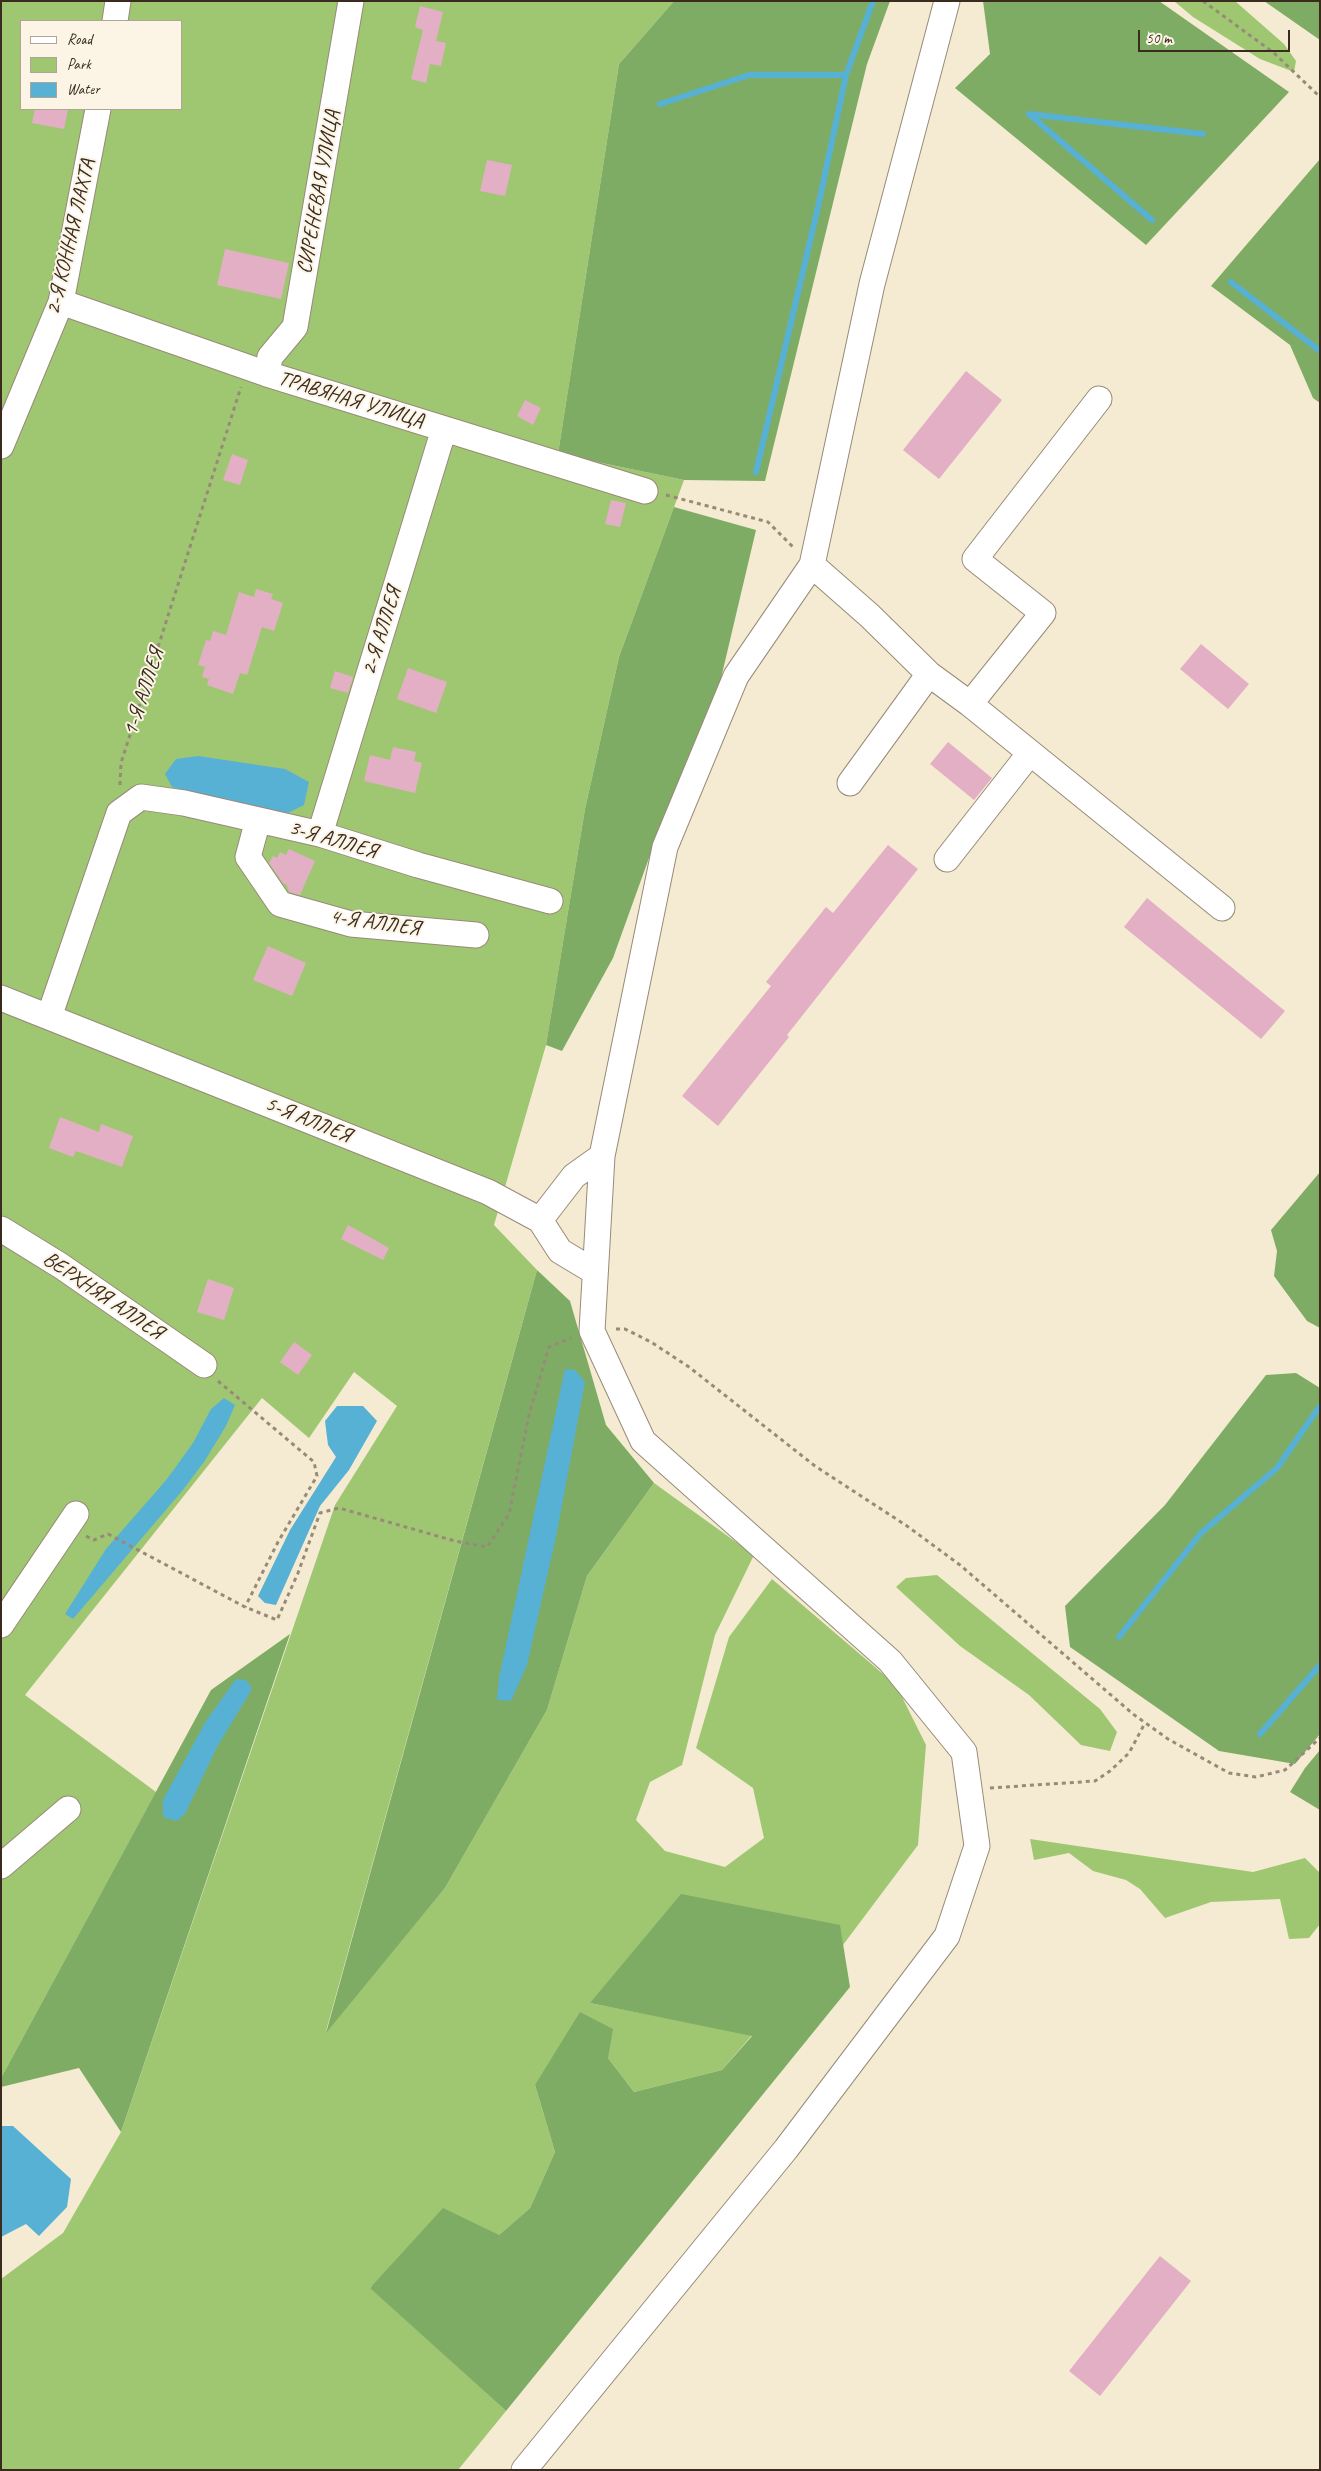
<!DOCTYPE html>
<meta charset="utf-8">
<style>
body{margin:0}
#map{position:relative;width:1321px;height:2471px;overflow:hidden;background:#f5ebd2;font-family:Caveat,sans-serif}
canvas{display:block}
.frame{position:absolute;inset:0;border:2px solid #3b2a1e;pointer-events:none}
.legend{position:absolute;left:20px;top:20px;width:162px;height:90px;box-sizing:border-box;background:#fcf5e5;border:1px solid #afa495;margin:0;padding:6px 9px;list-style:none;font-size:15px;color:#3b2a1e}
.legend li{display:flex;align-items:center;gap:10px;height:25px}
.legend b{width:25px;border:1px solid #afa495}
.scale{position:absolute;left:1138px;top:30px;width:152px;height:22px;box-sizing:border-box;border:2px solid #3b2a1e;border-top:0;padding-left:6px;font-size:15px;line-height:18px;white-space:nowrap;color:#3b2a1e;-webkit-text-stroke:4px #fcf5e5;paint-order:stroke}
</style>
<div id="map">
<canvas width="1321" height="2471"></canvas>
<div class="frame"></div>
<ul class="legend">
<li><b style="height:6px;background:#fff"></b>Road</li>
<li><b style="height:14px;background:#9fc772"></b>Park</li>
<li><b style="height:14px;background:#57b1d4"></b>Water</li>
</ul>
<div class="scale">50 m</div>
</div>
<script>
const c = document.querySelector('canvas').getContext('2d');
c.lineJoin = 'round';
function paint(path, color) {
  c.fillStyle = color;
  c.fill(path, 'evenodd');
}
function shape(rows) {
  const path = new Path2D();
  for (const r of rows) {
    path.moveTo(r[0], r[1]);
    for (let i = 2; i < r.length; i += 2) path.lineTo(r[i], r[i + 1]);
  }
  return path;
}
function trace(path, color, width, dash) {
  c.strokeStyle = color;
  c.lineWidth = width;
  c.lineCap = dash ? 'butt' : 'round';
  c.setLineDash(dash || []);
  c.stroke(path);
}
function drawText(font, color, halo, rows, align = 'center') {
  c.font = font + ' Caveat,sans-serif';
  c.lineWidth = 4;
  c.setLineDash([]);
  c.textBaseline = 'middle';
  c.strokeStyle = halo;
  c.fillStyle = color;
  for (const [text, x, y, turn = 0] of rows) {
    c.save();
    c.translate(x, y);
    c.rotate((+turn || 0) * Math.PI / 180);
    c.textAlign = isNaN(turn) ? turn : align;
    if (halo) c.strokeText(text, 0, 0);
    c.fillText(text, 0, 0);
    c.restore();
  }
}
paint(shape([
 [1,1,674,1,619,64,558,454,684,480,619,657,585,809,546,1045,494,1225,537,1270,326,2031,445,1888,547,1710,587,1576,654,1483,754,1555,715,1635,682,1765,650,1782,636,1820,665,1851,725,1867,764,1838,753,1788,696,1748,729,1637,772,1579,896,1685,926,1745,918,1845,843,1945,839,1925,590,2003,752,2035,722,2070,634,2092,608,2058,535,2085,555,2152,530,2208,499,2235,370,2287,506,2411,458,2470,1,2470,1,2279,63,2233,121,2132,335,1505,397,1406,354,1372,309,1438,262,1398,25,1695,156,1792,1,2078],
 [21,21,181,21,181,109,21,109],
 [1174,1,1235,1,1284,44,1296,61,1294,72,1260,59,1193,17],
 [937,1575,1100,1709,1117,1732,1110,1751,1081,1745,1029,1695,960,1646,896,1587,906,1578],
 [1030,1839,1253,1872,1305,1858,1320,1873,1320,1924,1309,1938,1289,1939,1280,1899,1211,1902,1165,1918,1140,1889,1126,1880,1093,1871,1069,1853,1034,1860]
]), '#9fc772');
paint(shape([
 [674,1,890,1,867,64,765,481,684,480,558,454,619,64],
 [983,1,1159,1,1289,92,1146,245,955,88,990,54],
 [1264,1,1320,1,1320,40],
 [1320,159,1320,403,1313,398,1290,345,1211,286],
 [674,507,756,530,714,708,649,858,613,958,562,1051,546,1045,585,809,619,657],
 [1320,1172,1320,1328,1307,1321,1274,1276,1277,1251,1271,1230],
 [537,1270,570,1301,606,1425,654,1483,587,1576,547,1710,445,1888,326,2033],
 [1296,1373,1320,1388,1320,1734,1295,1764,1219,1751,1070,1647,1065,1606,1165,1505,1266,1375],
 [290,1634,121,2132,79,2068,1,2087,1,2078,211,1690],
 [1320,1750,1320,1810,1290,1792,1305,1768],
 [681,1894,840,1925,850,1987,506,2411,370,2288,443,2208,499,2235,530,2208,555,2152,535,2085,580,2012,613,2029,608,2058,634,2092,722,2070,752,2036,590,2003]
]), '#7fac64');
paint(shape([
 [198,756,285,769,309,782,304,805,288,813,208,797,172,787,165,774,176,759],
 [565,1369,575,1370,585,1382,556,1537,527,1665,511,1701,497,1700,499,1678],
 [224,1398,235,1405,226,1426,204,1462,182,1491,73,1619,65,1614,106,1549,167,1479,193,1443,211,1409],
 [337,1406,363,1406,377,1421,349,1470,320,1506,276,1605,265,1603,258,1596,290,1530,336,1457,328,1445,325,1421],
 [236,1679,246,1680,252,1689,217,1747,185,1814,177,1821,166,1818,163,1816,163,1800,206,1721],
 [1,2126,13,2126,71,2179,67,2207,39,2236,26,2224,1,2237]
]), '#57b1d4');
trace(shape([
 [660,104,749,75,846,75],
 [1152,220,1029,114,1203,134],
 [1231,282,1320,351],
 [756,472,818,207,846,75,873,1],
 [1119,1637,1201,1533,1277,1468,1320,1406],
 [1260,1734,1320,1665]
]), '#57b1d4', 6);
paint(shape([
 [420,6,443,12,436,41,446,43,441,66,430,64,426,83,411,79,423,30,415,27],
 [35,109,68,109,64,129,32,123],
 [487,160,512,165,505,196,480,191],
 [225,249,289,263,281,299,217,285],
 [966,371,1002,400,939,479,903,450],
 [525,400,541,408,533,425,517,416],
 [232,454,248,460,240,485,223,480],
 [611,500,626,503,620,527,605,524],
 [256,589,273,594,271,599,283,603,274,631,262,627,247,675,240,673,233,694,207,685,209,679,202,677,205,667,198,665,206,640,210,641,213,631,226,635,239,592,254,597],
 [1201,644,1249,684,1228,709,1180,669],
 [408,668,447,682,436,713,397,699],
 [335,671,353,677,348,693,330,688],
 [948,742,992,778,974,800,930,764],
 [393,747,416,752,414,761,422,763,415,793,364,781,370,755,390,760],
 [888,845,918,869,787,1035,789,1037,718,1126,682,1096,771,986,766,982,826,907,833,913],
 [289,849,315,861,300,895,289,892,287,885,283,883,269,863,273,856,277,858,280,852,286,855],
 [1147,898,1285,1011,1261,1039,1124,927],
 [268,946,306,963,292,996,253,980],
 [60,1117,99,1132,101,1124,133,1136,122,1167,76,1151,73,1157,49,1148],
 [348,1225,389,1248,383,1260,341,1239],
 [208,1279,234,1288,224,1320,197,1312],
 [294,1342,312,1355,298,1375,280,1362],
 [1160,2256,1191,2281,1100,2396,1069,2371]
]), '#e3afc4');
const minor = shape([
 [115,21,118,1],
 [61,302,267,374,645,491],
 [267,374,270,357,295,327,351,1],
 [1,446,61,302,98,109],
 [812,565,870,616,929,674,970,704,1222,908],
 [970,704,1043,613,975,559,1099,399],
 [850,783,929,674],
 [258,820,248,857,280,904,351,924,476,935],
 [320,834,444,429],
 [947,859,1030,753],
 [1,998,488,1192,540,1220,560,1251,595,1272],
 [49,1017,119,813,141,797,184,803,320,834,418,865,550,901],
 [540,1220,574,1176,602,1156],
 [1,1229,61,1266,204,1365],
 [1,1625,76,1514],
 [1,1866,68,1809],
 [524,2470,786,2149,947,1936,977,1846,964,1752,890,1661,643,1441,592,1331,602,1156,665,847,736,676,812,565,872,284,947,1]
]);
trace(minor, '#988a78', 27);
trace(shape([
 [1203,1,1274,53,1320,97],
 [666,495,768,522,793,547],
 [120,785,121,763,241,387],
 [616,1329,625,1329,651,1342,689,1367,815,1466,907,1526,960,1565,1133,1714,1168,1739,1229,1773,1256,1777,1285,1770,1320,1738],
 [218,1381,314,1462,317,1476,278,1542,245,1607],
 [86,1536,94,1540,108,1534,245,1607,277,1620,298,1573,320,1513,339,1508,455,1541,487,1547,509,1514,529,1415,549,1347,571,1338],
 [990,1788,1095,1781,1110,1771,1129,1753,1145,1723]
]), '#988a78', 3, [4, 4]);
trace(minor, '#fff', 25);
drawText('21px', '#3b2a1e', '#fcf5e5', [
 ["СИРЕНЕВАЯ УЛИЦА",319,192,-80],
 ["2-Я КОННАЯ ЛАХТА",71,237,-77],
 ["ТРАВЯНАЯ УЛИЦА",351,400,17],
 ["2-Я АЛЛЕЯ",382,631,-73],
 ["1-Я АЛЛЕЯ",144,692,-72],
 ["3-Я АЛЛЕЯ",333,840,16],
 ["4-Я АЛЛЕЯ",375,923,8],
 ["5-Я АЛЛЕЯ",308,1120,22],
 ["ВЕРХНЯЯ АЛЛЕЯ",103,1296,34]
]);
</script>
